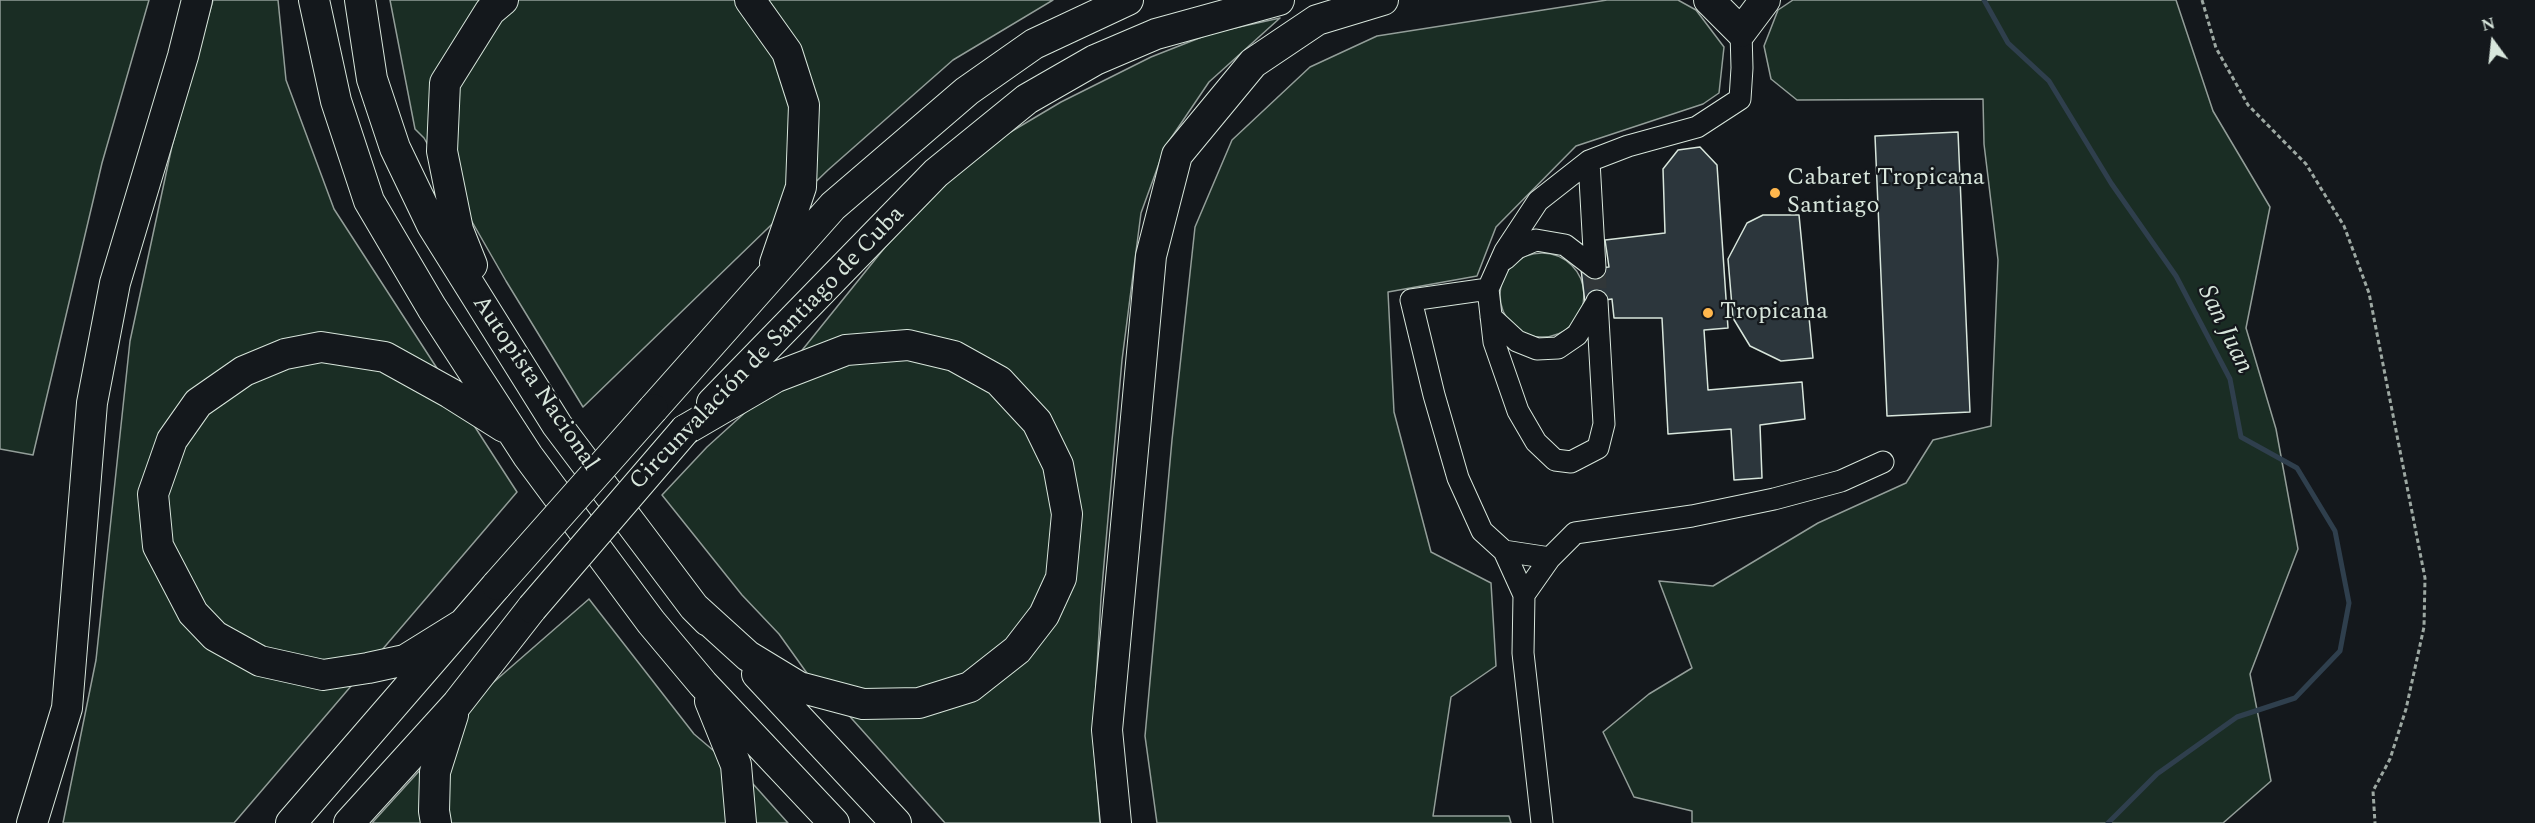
<!DOCTYPE html>
<meta charset="utf-8">
<style>
body{margin:0}
#map{position:relative;width:2535px;height:823px;overflow:hidden;background:#14181c;font-family:Spectral,serif}
canvas{display:block}
.north{position:absolute;left:2463px;top:12px;width:60px;height:60px;-webkit-text-stroke:4px #14181c;paint-order:stroke;rotate:345deg;font-size:16px;font-weight:700;line-height:24px;text-align:center;color:#d8e6dc}
.north::after{content:'';display:block;margin:auto;width:21px;height:27px;background:#d8e6dc;clip-path:polygon(50% 0,100% 100%,50% 72%,0 100%)}
</style>
<div id="map">
<canvas width="2535" height="823"></canvas>
<div class="north">N</div>
</div>
<script>
const c = document.querySelector('canvas').getContext('2d');
c.lineJoin = 'round';
function paint(path, color) {
  c.fillStyle = color;
  c.fill(path, 'evenodd');
}
function shape(rows) {
  const path = new Path2D();
  for (const r of rows) {
    if (r.length === 3) {
      path.moveTo(r[0] + r[2], r[1]);
      path.arc(r[0], r[1], r[2], 0, 2 * Math.PI);
      continue;
    }
    path.moveTo(r[0], r[1]);
    for (let i = 2; i < r.length; i += 2) path.lineTo(r[i], r[i + 1]);
  }
  return path;
}
function trace(path, color, width, dash) {
  c.strokeStyle = color;
  c.lineWidth = width;
  c.lineCap = dash ? 'butt' : 'round';
  c.setLineDash(dash || []);
  c.stroke(path);
}
function drawText(font, color, halo, rows, align = 'center') {
  c.font = font + ' Spectral,serif';
  c.lineWidth = 4.5;
  c.setLineDash([]);
  c.textBaseline = 'middle';
  c.strokeStyle = halo;
  c.fillStyle = color;
  for (const [text, x, y, turn = 0] of rows) {
    c.save();
    c.translate(x, y);
    c.rotate((+turn || 0) * Math.PI / 180);
    c.textAlign = isNaN(turn) ? turn : align;
    if (halo) c.strokeText(text, 0, 0);
    c.fillText(text, 0, 0);
    c.restore();
  }
}
const green = shape([
 [0,0,149,0,102,163,33,455,0,449,0,0],
 [213,0,278,0,286,80,334,209,517,492,234,823,63,823,96,660,130,341,172,146,213,0],
 [390,0,1053,0,953,60,828,170,583,407,506,281,424,138,415,129,390,0],
 [1607,0,1678,0,1696,10,1724,47,1719,93,1703,104,1576,146,1496,227,1477,276,1388,292,1394,412,1431,552,1491,583,1496,666,1451,697,1433,816,1509,816,1511,823,1157,823,1145,736,1172,440,1195,227,1232,140,1310,67,1377,36,1607,0],
 [1793,0,2176,0,2213,111,2270,207,2246,328,2276,429,2298,549,2250,674,2271,781,2223,823,1692,823,1692,811,1634,797,1603,732,1649,694,1692,668,1659,581,1713,586,1818,523,1906,483,1933,440,1991,426,1998,260,1984,144,1983,99,1797,100,1771,79,1764,46,1778,10,1793,0],
 [1280,18,1209,82,1165,147,1141,213,1122,360,1101,598,1093,736,1100,823,945,823,836,701,809,676,779,634,742,595,662,495,707,447,770,390,886,246,940,187,997,140,1061,102,1151,57,1212,33,1280,18],
 [1542,295,42],
 [589,599,694,734,754,785,788,823,372,823,460,726,472,701,589,599]
]);
paint(green, '#1a2d24');
trace(green, '#939e99', 1.5);
trace(shape([
 [1984,0,2008,43,2049,81,2111,183,2176,276,2230,379,2241,437,2297,468,2335,531,2349,603,2340,651,2295,698,2237,717,2157,774,2108,823]
]), '#2f3f4d', 5);
const building = shape([
 [1958,132,1970,412,1887,416,1875,136,1958,132],
 [1700,147,1717,165,1728,328,1704,330,1708,390,1802,382,1805,419,1760,425,1762,478,1734,480,1731,429,1668,434,1662,318,1614,318,1612,299,1585,303,1581,269,1609,267,1605,240,1665,233,1663,169,1678,150,1700,147],
 [1763,215,1799,215,1813,358,1781,361,1750,346,1733,318,1728,259,1747,223,1763,215]
]);
paint(building, '#2c363c');
trace(building, '#d8e6dc', 1.5);
trace(shape([
 [1595,268,1597,301]
]), '#313739', 21, [21, 10]);
const minor = shape([
 [1589,161,1595,268],
 [1505,259,1517,248,1536,240,1565,245,1595,268],
 [1488,289,1411,300,1434,395,1458,478,1482,531,1504,551,1550,558],
 [1597,301,1604,424,1598,448,1571,462,1555,460,1536,442,1518,411,1494,342,1488,289,1505,251,1538,201,1589,161,1628,146,1697,127,1740,99,1742,68,1741,32],
 [1491,317,1517,341,1537,349,1558,348,1577,335,1597,302],
 [1504,551,1524,595],
 [1542,823,1523,653,1524,595,1550,558,1575,533,1692,516,1774,499,1841,481,1883,462]
]);
const highway = shape([
 [314,0,336,101,369,201,432,308,528,456,651,622,703,684,834,823],
 [360,0,372,79,395,148,432,225,557,425,694,607,708,621],
 [750,0,787,52,804,105,801,187,775,263],
 [1709,0,1741,32,1765,0],
 [472,265,458,230,442,151,445,83,490,11,503,0],
 [712,403,936,173,1027,99,1095,60,1156,34,1279,0],
 [653,409,833,206,967,91,1034,44,1128,0],
 [685,430,776,377,846,350,908,345,954,356,999,381,1037,422,1058,465,1067,514,1061,578,1044,615,1017,650,970,687,919,703,863,704,799,687,748,656,694,607],
 [463,624,405,660,368,668,323,675,260,661,215,636,193,613,158,546,153,494,172,440,198,403,244,371,285,354,321,347,385,357,450,393,504,427],
 [757,674,896,823],
 [710,701,736,765,741,823],
 [32,823,67,708,92,403,115,283,183,56,197,0],
 [291,823,497,585],
 [349,823,457,704,532,608],
 [436,823,434,811,435,772,453,715],
 [1116,823,1107,730,1151,256,1177,155,1253,63,1317,20,1383,0]
]);
trace(minor, '#d8e6dc', 23);
trace(highway, '#d8e6dc', 32);
trace(shape([
 [2202,0,2216,48,2248,105,2306,164,2344,226,2369,293,2425,578,2424,627,2406,709,2390,759,2373,791,2375,823]
]), '#9da8a2', 3, [4.5, 3]);
trace(minor, '#14181c', 21);
trace(highway, '#14181c', 30);
const highwayBridge = shape([
 [497,585,653,409],
 [532,608,685,430]
]);
trace(highwayBridge, '#d8e6dc', 32, []);
trace(highwayBridge, '#14181c', 30);
for (const [x, y, r, color] of [
 [1775,193,6,"#ffb74d"],
 [1708,313,6,"#ffb74d"]
]) {
  const dot = new Path2D();
  dot.arc(x, y, r, 0, 2 * Math.PI);
  c.fillStyle = color;
  c.fill(dot);
  trace(dot, '#14181c', 2);
}
drawText('24px', '#d8e6dc', '#14181c', [
 ["Cabaret Tropicana",1787,179],
 ["Santiago",1787,207],
 ["Tropicana",1720,313]
], 'left');
drawText('24px', '#d8e6dc', '#14181c', [
 ["Circunvalación de Santiago de Cuba",768,349,-46],
 ["Autopista Nacional",534,384,56]
]);
drawText('italic 26px', '#d8e6dc', '#14181c', [
 ["San Juan",2224,330,64]
]);
</script>
